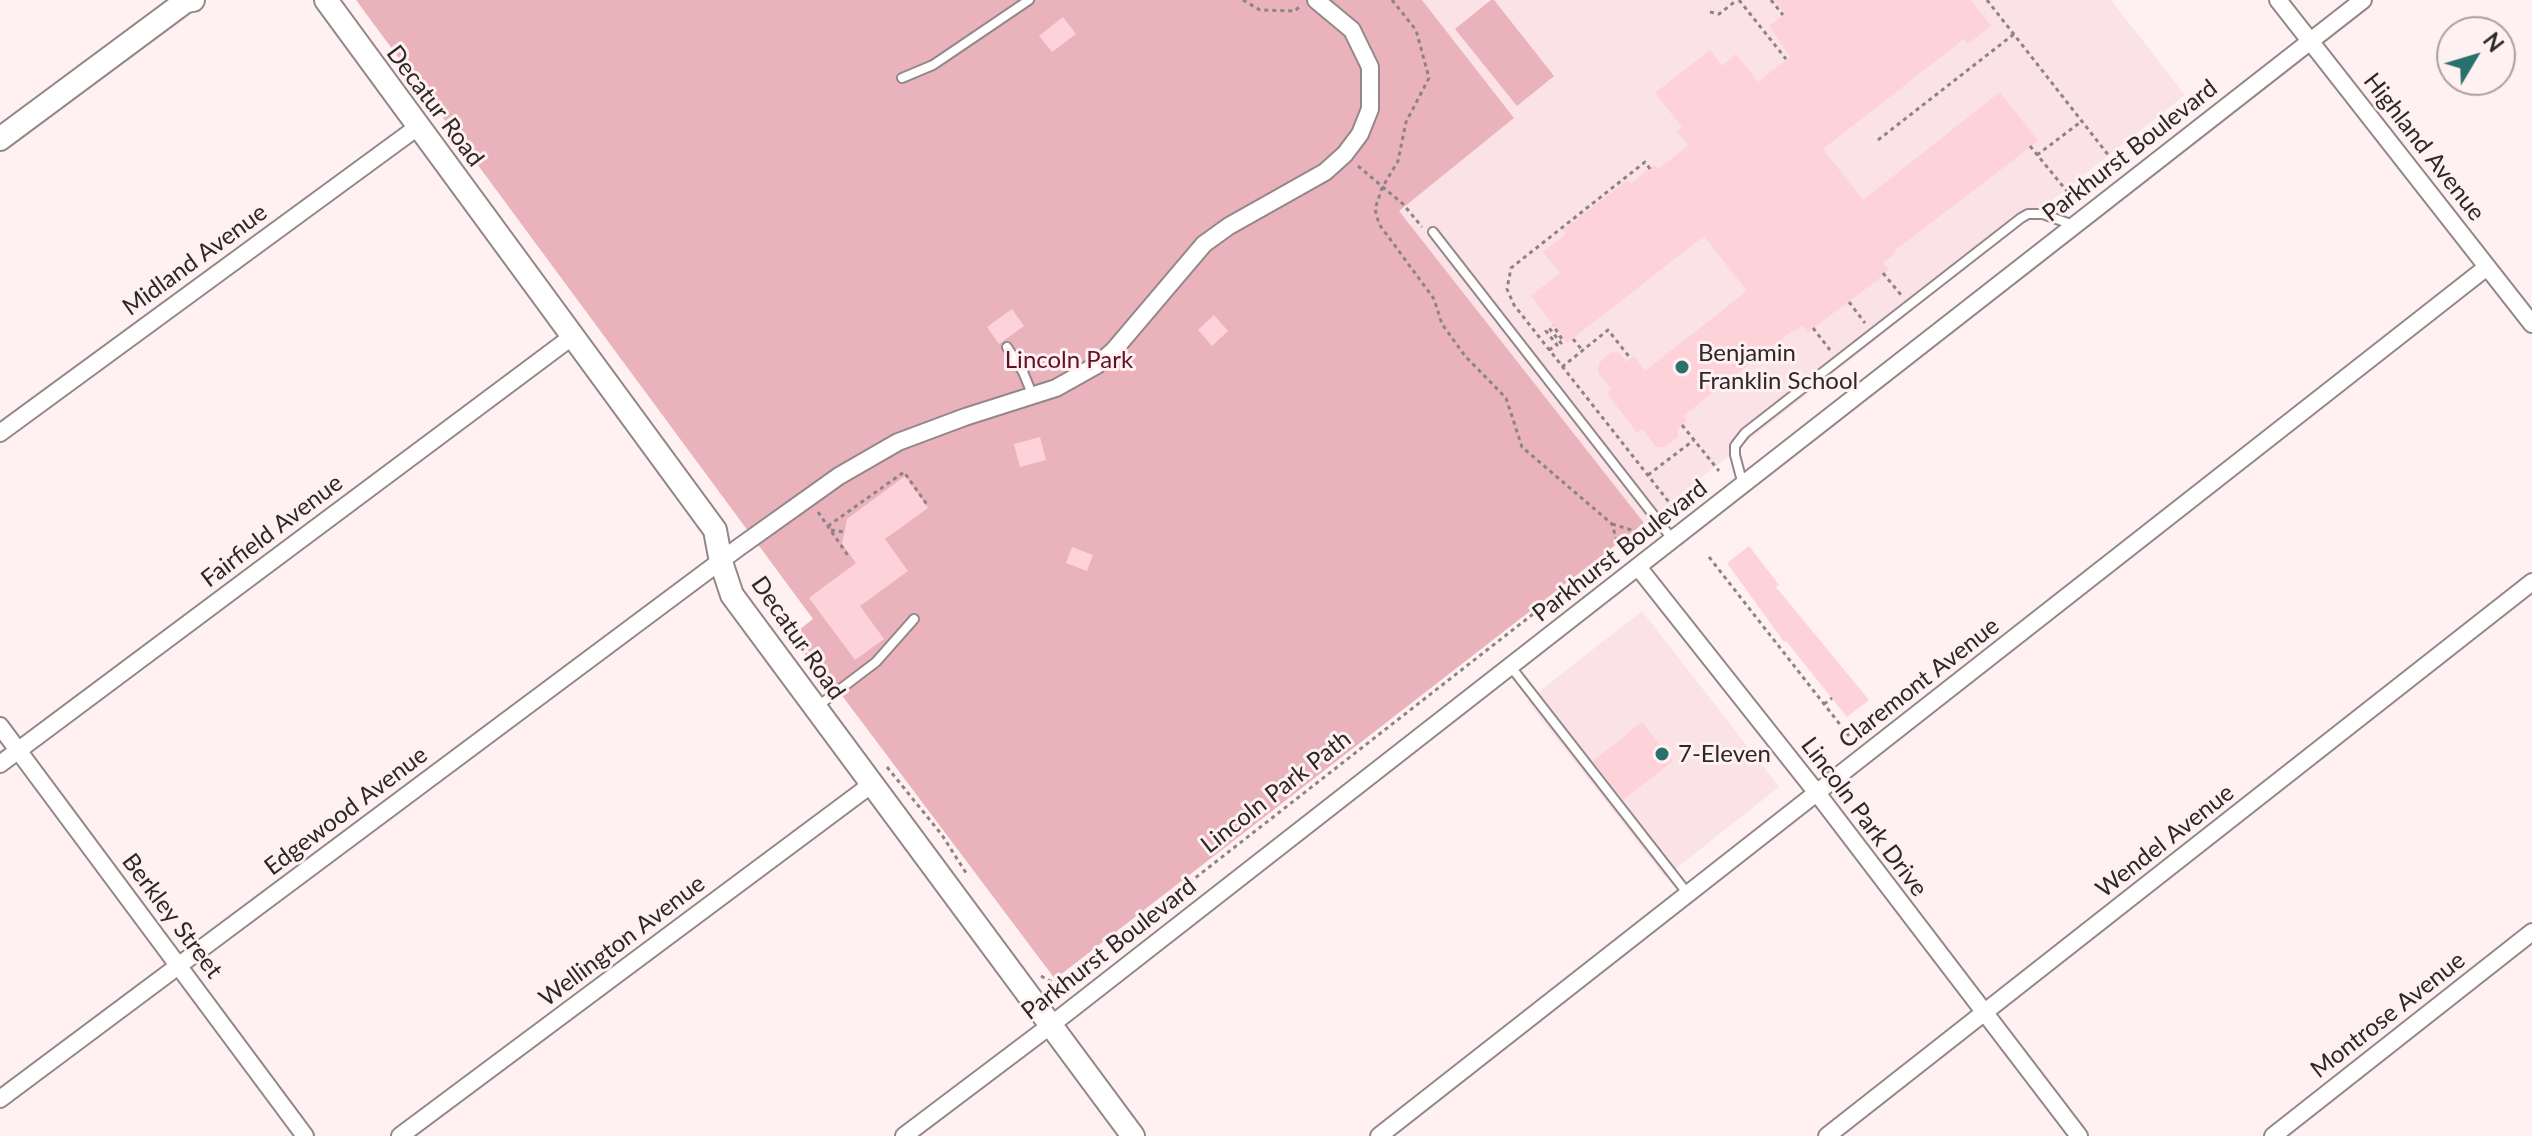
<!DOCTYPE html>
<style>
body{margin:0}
#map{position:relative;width:2532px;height:1136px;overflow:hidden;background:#fff0f2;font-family:Lato,sans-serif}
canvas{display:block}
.north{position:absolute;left:2436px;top:16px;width:80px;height:80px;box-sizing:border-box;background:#fff0f2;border:2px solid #aba0a1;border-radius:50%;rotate:52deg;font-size:22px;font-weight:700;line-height:32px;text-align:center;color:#2d2728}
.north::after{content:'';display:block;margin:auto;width:28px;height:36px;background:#29726b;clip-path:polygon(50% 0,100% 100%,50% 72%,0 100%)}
</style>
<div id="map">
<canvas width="2532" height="1136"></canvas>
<div class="north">N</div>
</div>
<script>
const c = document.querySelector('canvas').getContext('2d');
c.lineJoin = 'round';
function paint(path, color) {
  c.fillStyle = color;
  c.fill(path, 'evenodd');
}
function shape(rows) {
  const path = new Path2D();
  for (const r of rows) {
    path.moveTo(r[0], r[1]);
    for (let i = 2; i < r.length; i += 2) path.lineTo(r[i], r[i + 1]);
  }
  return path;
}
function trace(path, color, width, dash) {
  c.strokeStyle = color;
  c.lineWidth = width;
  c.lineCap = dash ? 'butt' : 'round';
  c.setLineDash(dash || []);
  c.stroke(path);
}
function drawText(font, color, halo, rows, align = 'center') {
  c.font = font + ' Lato,sans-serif';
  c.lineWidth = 6;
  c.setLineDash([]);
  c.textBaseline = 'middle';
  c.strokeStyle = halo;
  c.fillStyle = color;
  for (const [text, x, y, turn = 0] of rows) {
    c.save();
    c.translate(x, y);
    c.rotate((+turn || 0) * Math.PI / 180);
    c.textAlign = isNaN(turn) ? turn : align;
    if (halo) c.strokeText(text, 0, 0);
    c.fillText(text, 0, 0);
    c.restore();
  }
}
paint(shape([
 [1422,0,2111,0,2185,95,1644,523,1398,211,1514,118],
 [1642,611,1779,787,1665,877,1527,701]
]), '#fae2e6');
paint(shape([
 [356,0,1422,0,1514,118,1399,211,1644,523,1055,979,795,633,813,619],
 [1491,0,1494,0,1554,76,1517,106,1455,29]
]), '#eab2bb');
paint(shape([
 [1774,0,1971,0,1991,26,1968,44,1964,39,1823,149,1863,200,2000,92,2038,141,1893,252,1895,254,1883,263,1888,269,1880,278,1808,332,1802,326,1794,332,1792,331,1683,416,1687,421,1678,428,1678,437,1665,447,1656,447,1642,429,1637,433,1607,393,1611,389,1598,372,1599,363,1611,352,1619,353,1626,362,1634,356,1645,371,1747,291,1704,236,1567,343,1531,296,1560,273,1543,252,1566,234,1563,230,1627,180,1630,184,1654,165,1658,169,1688,146,1677,131,1682,127,1655,93,1710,50,1722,66,1736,54,1758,82,1790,57,1769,26,1785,14],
 [1063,17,1076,34,1052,52,1039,36],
 [1012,309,1024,326,999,344,987,327],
 [1214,315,1228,331,1212,346,1198,330],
 [1040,437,1046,460,1020,467,1014,444],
 [905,476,928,508,885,539,908,571,860,606,884,639,855,660,809,598,856,563,842,544,847,519],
 [1749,546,1779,585,1776,587,1869,700,1847,717,1786,641,1784,642,1727,563],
 [1072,547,1093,555,1087,571,1066,563],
 [1642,722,1673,761,1623,800,1593,761]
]), '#fed2d9');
const lane = shape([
 [902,78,933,65,1029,0],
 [1433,232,1673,540],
 [1007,347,1023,372,1033,396],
 [1743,485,1735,455,1735,446,1745,433,2021,218,2028,214,2043,214,2073,225],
 [1511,667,1688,894],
 [818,706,876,662,914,619]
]);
const street = shape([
 [2278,0,2532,324],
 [0,433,419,126],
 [1638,567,1817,793,2079,1136],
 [0,726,305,1136],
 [0,764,573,336],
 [0,1099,738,548,839,476,898,442,965,417,1056,388,1097,365,1114,350,1204,244,1229,226,1325,172,1345,154,1360,134,1370,109,1370,67,1352,30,1316,0],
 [400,1136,872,784],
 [904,1136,1051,1025,2363,0],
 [1379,1136,2487,267],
 [1827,1136,2532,582],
 [2273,1136,2532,932]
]);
const secondary = shape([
 [326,0,715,530,721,562,732,595,1133,1136],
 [0,139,186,1,193,0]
]);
trace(lane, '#948789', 12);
trace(street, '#948789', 20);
trace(secondary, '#948789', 26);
trace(shape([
 [1243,0,1260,10,1295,11,1299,7],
 [1392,0,1416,30,1429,78,1406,122,1398,161,1382,188,1375,209,1379,224,1434,299,1442,324,1465,356,1506,398,1522,447,1612,524,1618,545],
 [1739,0,1786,59],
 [1771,0,1783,15],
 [1987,0,2113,161],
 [1710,12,1719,14,1737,0],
 [1878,140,2014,34],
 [2030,146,2070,195],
 [2037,155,2082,121],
 [1358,166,1403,204,1422,227],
 [1650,169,1645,162,1511,268,1507,289,1514,305,1672,506],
 [1883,273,1901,295],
 [1849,302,1865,323],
 [1813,328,1830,350],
 [1573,339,1583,351],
 [1549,350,1557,345,1546,331,1549,328,1561,343,1563,341,1553,325],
 [1562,367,1608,330,1631,359],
 [1682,425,1719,471],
 [1648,475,1694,440],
 [818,512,849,557],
 [1612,524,1638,532],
 [828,526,904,472,928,506],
 [831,530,844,532],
 [1709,557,1849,736],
 [752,584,828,682],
 [1824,704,1832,698],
 [887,767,942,835,968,876],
 [1041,976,1050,981,1062,982,1647,525],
 [1050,993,1062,982]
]), '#8d8384', 3, [4, 4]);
trace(lane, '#fff', 8);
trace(street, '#fff', 16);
trace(secondary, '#fff', 22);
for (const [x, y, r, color] of [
 [1682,367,8,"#29726b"],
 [1662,754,8,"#29726b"]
]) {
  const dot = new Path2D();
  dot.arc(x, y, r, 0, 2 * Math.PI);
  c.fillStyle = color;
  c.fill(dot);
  trace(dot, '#fff0f2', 3);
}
drawText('24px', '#2d2728', '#fff0f2', [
 ["Decatur Road",435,106,53],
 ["Highland Avenue",2424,147,52],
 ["Parkhurst Boulevard",2130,151,-38],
 ["Midland Avenue",195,260,-36],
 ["Fairfield Avenue",272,531,-37],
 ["Parkhurst Boulevard",1620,551,-38],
 ["Decatur Road",798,638,55],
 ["Claremont Avenue",1919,683,-38],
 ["Lincoln Park Path",1276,792,-38],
 ["Edgewood Avenue",346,811,-37],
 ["Lincoln Park Drive",1864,817,53],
 ["Wendel Avenue",2165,841,-38],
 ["Berkley Street",172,916,53],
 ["Wellington Avenue",622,941,-37],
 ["Parkhurst Boulevard",1109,949,-38],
 ["Montrose Avenue",2388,1015,-38]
]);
drawText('24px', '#2d2728', '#fff0f2', [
 ["Benjamin",1698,353],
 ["Franklin School",1698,381],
 ["7-Eleven",1678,754]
], 'left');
drawText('24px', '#610f2a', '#fff0f2', [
 ["Lincoln Park",1069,360]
]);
</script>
